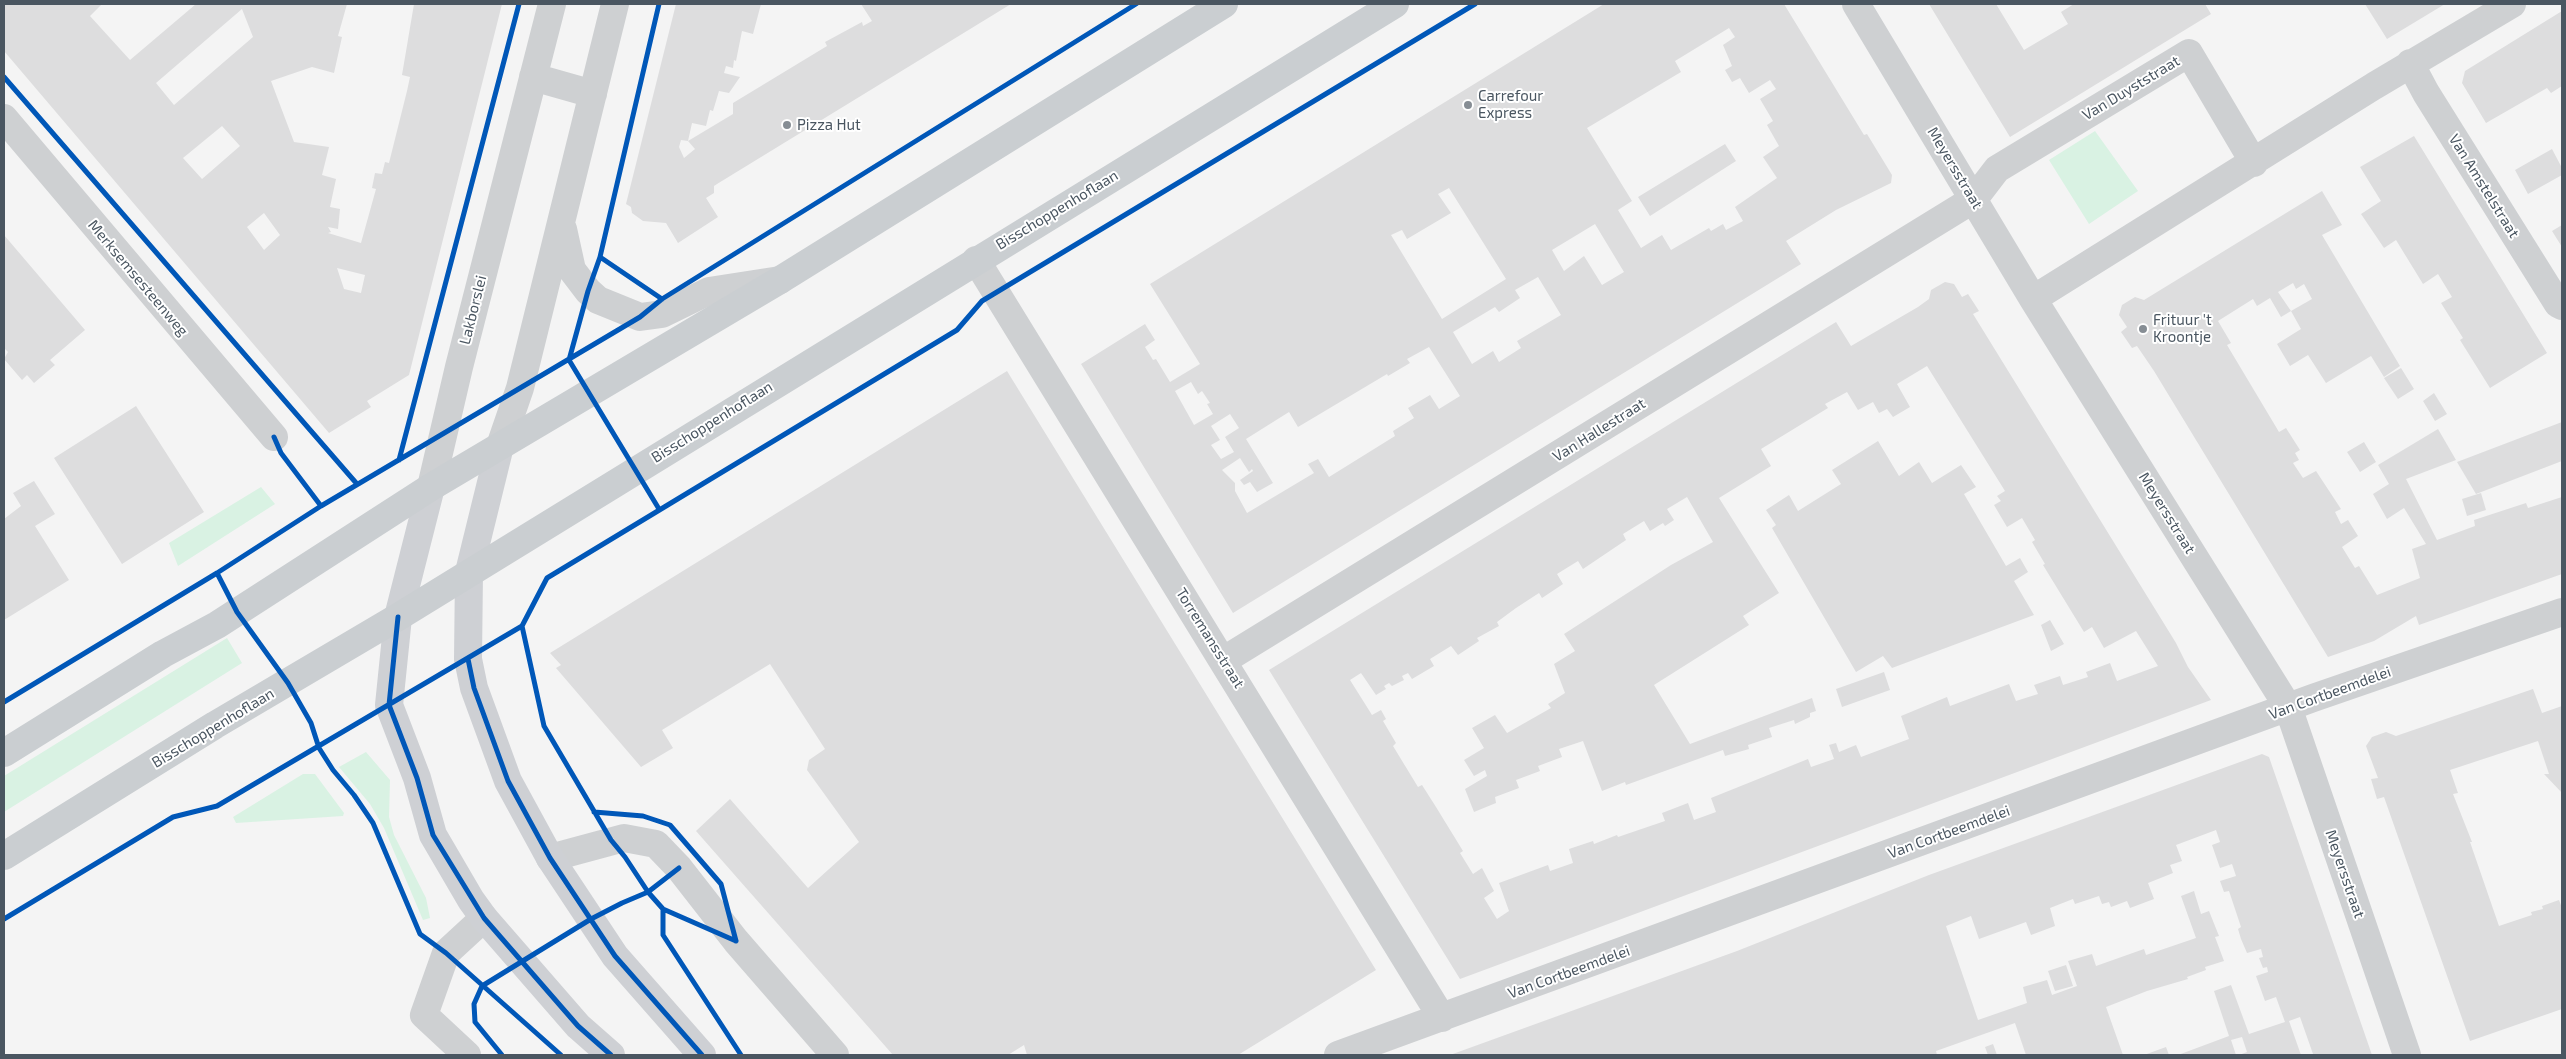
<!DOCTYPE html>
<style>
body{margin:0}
#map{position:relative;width:2566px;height:1059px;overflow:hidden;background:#f4f4f4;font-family:"Exo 2",sans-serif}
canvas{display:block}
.frame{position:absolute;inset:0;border:5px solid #4a5661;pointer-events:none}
</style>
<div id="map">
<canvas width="2566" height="1059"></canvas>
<div class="frame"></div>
</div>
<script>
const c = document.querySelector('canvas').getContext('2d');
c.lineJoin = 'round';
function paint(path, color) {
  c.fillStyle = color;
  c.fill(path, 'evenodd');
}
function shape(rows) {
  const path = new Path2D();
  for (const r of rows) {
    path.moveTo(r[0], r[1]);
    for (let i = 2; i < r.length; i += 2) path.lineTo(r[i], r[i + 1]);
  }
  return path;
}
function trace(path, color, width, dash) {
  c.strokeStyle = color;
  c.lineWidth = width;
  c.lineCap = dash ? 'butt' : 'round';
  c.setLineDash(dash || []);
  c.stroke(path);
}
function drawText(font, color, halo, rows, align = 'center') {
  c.font = font + ' "Exo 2",sans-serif';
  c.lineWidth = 4;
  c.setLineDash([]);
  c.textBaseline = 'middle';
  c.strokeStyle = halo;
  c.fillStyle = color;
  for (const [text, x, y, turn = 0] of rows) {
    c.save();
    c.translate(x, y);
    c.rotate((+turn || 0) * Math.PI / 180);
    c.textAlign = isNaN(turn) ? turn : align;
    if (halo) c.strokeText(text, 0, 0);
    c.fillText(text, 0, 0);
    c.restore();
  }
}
paint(shape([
 [2095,131,2138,191,2089,224,2049,160],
 [261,487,275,504,178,566,169,543],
 [227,638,242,663,4,812,4,776],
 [366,752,390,780,389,817,394,835,426,898,430,918,423,920,384,828,370,804,339,767],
 [303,774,315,774,344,813,343,816,236,823,233,817]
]), '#d9f2e3');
paint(shape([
 [4,4,102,4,90,16,130,60,196,4,347,4,338,36,342,37,334,73,312,67,271,81,294,142,329,147,322,175,336,179,330,207,340,209,338,229,328,227,331,232,328,233,361,243,376,189,372,188,375,173,382,174,385,162,389,163,407,91,410,77,402,75,414,4,502,4,409,375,367,401,371,407,329,433,4,51],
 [242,9,253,37,174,105,156,83],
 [222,126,240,146,202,179,183,158],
 [264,213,280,235,264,250,247,227],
 [337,268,365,275,361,293,344,289],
 [676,4,761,4,753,34,742,31,736,61,734,60,733,68,726,66,724,73,740,77,729,93,719,91,713,111,710,110,706,126,692,123,688,141,681,140,679,147,684,158,695,149,688,141,733,114,733,103,827,46,825,42,862,22,863,26,872,21,861,4,1011,4,717,184,714,186,714,193,706,198,718,217,678,243,666,223,643,221,632,213,631,207,626,204],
 [1604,4,1784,4,1864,135,1867,134,1892,175,1891,183,1836,210,1786,241,1801,264,1233,613,1081,364,1145,324,1155,340,1145,347,1153,360,1156,359,1170,382,1200,364,1150,284],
 [1729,28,1735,37,1723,45,1732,66,1725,70,1732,82,1740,78,1749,93,1770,80,1776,89,1760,99,1773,121,1767,125,1779,146,1763,157,1777,178,1735,207,1743,221,1726,230,1723,224,1711,231,1709,228,1671,250,1662,235,1641,248,1618,210,1632,201,1587,128,1681,72,1675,61],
 [1449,188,1506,279,1442,319,1391,235,1402,230,1407,239,1451,213,1438,194],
 [1595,224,1624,272,1602,285,1584,256,1564,271,1552,250],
 [1538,277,1561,315,1517,341,1521,348,1499,362,1493,351,1472,364,1453,332,1495,307,1499,312,1520,298,1515,290],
 [1429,347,1460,396,1439,409,1430,395,1408,408,1414,418,1393,431,1395,436,1329,477,1318,459,1308,464,1314,473,1247,513,1235,491,1235,483,1222,470,1240,458,1249,472,1252,469,1253,471,1240,480,1244,485,1250,482,1257,492,1273,483,1246,439,1289,412,1298,427,1387,374,1388,376,1410,363,1407,359],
 [1191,382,1198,394,1202,391,1210,403,1207,404,1213,414,1194,425,1175,391],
 [1230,414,1239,428,1225,437,1234,452,1221,459,1211,445,1220,440,1211,426],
 [1929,4,1996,4,2024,50,2068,24,2061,12,2074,4,2205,4,2211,14,2010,137],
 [2365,4,2445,4,2387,39],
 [2562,11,2562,86,2551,93,2547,88,2486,123,2462,83,2465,71],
 [2414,136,2547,353,2490,388,2460,340,2463,338,2441,303,2452,297,2438,274,2423,284,2396,240,2384,248,2361,214,2381,201,2360,167],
 [1725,144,1736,161,1650,216,1638,197],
 [2552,149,2562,168,2562,175,2528,194,2515,170],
 [2322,191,2342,225,2322,235,2400,366,2384,377,2371,356,2326,383,2308,355,2290,366,2277,344,2301,329,2291,311,2312,299,2304,284,2296,289,2293,283,2278,292,2291,311,2281,317,2270,298,2257,306,2253,299,2218,321,2231,343,2227,345,2279,432,2286,428,2300,450,2295,453,2299,460,2293,463,2303,478,2316,471,2341,509,2335,512,2341,524,2348,520,2358,536,2342,547,2355,568,2359,566,2377,595,2420,578,2412,549,2426,544,2404,508,2387,519,2373,494,2389,484,2378,465,2438,429,2456,460,2406,479,2437,540,2475,526,2474,520,2526,503,2528,508,2562,497,2562,574,2419,625,2416,616,2374,641,2328,657,2154,371,2137,346,2132,348,2121,332,2127,327,2119,315,2122,305,2135,297,2144,300],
 [2562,225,2562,247,2552,231],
 [4,235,85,330,50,360,55,365,34,383,27,375,22,380,4,359,8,352,4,348],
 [1945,282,1954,284,1962,297,1968,294,1979,311,1973,314,2176,643,2188,667,2211,700,1460,979,1269,670,1836,322,1851,346,1918,307,1929,299,1931,290],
 [1927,366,2005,491,1997,496,2001,501,1994,505,2007,527,2022,518,2035,540,2032,542,2045,564,2043,565,2084,632,2092,627,2104,648,2136,631,2158,666,2117,681,2110,663,2086,672,2088,677,2063,685,2060,676,2034,685,2038,694,2016,701,2009,684,1950,706,1947,697,1901,716,1909,739,1861,757,1856,745,1839,752,1836,743,1829,745,1834,759,1811,767,1808,759,1711,798,1716,812,1694,820,1688,803,1662,813,1665,821,1618,837,1617,835,1594,844,1593,841,1569,849,1573,863,1550,871,1548,865,1499,883,1509,911,1497,919,1484,898,1494,891,1482,868,1473,874,1460,853,1463,851,1436,807,1422,785,1418,787,1393,746,1396,743,1383,721,1386,719,1381,710,1372,715,1350,680,1361,673,1376,695,1386,689,1384,686,1389,683,1392,686,1404,680,1402,676,1408,673,1412,679,1434,666,1430,659,1451,646,1458,655,1479,641,1477,638,1499,626,1497,622,1516,608,1539,593,1542,598,1563,584,1557,574,1578,561,1583,569,1626,540,1623,534,1644,521,1650,531,1663,523,1665,526,1674,520,1667,509,1687,497,1713,542,1671,565,1564,634,1575,651,1554,664,1565,693,1548,704,1551,708,1507,733,1495,715,1472,728,1484,748,1464,760,1474,776,1485,770,1487,776,1465,789,1474,812,1496,803,1495,797,1519,788,1516,780,1540,771,1538,766,1562,757,1559,749,1583,741,1602,791,1625,782,1626,785,1723,750,1725,756,1749,749,1748,745,1772,737,1769,728,1794,720,1795,724,1810,717,1810,713,1816,711,1812,698,1690,744,1654,685,1749,625,1743,616,1779,593,1719,498,1771,466,1761,449,1828,408,1825,404,1847,392,1858,410,1873,402,1879,413,1887,409,1893,417,1910,407,1897,384],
 [2401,368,2414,389,2398,399,2384,378],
 [1007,371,1376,970,1238,1055,1027,1055,1024,1045,1008,1055,893,1055,696,831,730,799,808,888,859,842,807,770,809,760,825,749,770,664,662,730,673,748,641,767,556,668,561,665,550,653],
 [2434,393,2447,414,2435,421,2423,401],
 [136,406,204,512,122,564,54,458],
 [2562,422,2562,461,2476,494,2457,462],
 [1878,441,1899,476,1919,462,1932,483,1961,465,1976,487,1964,494,2006,566,2020,558,2028,572,2014,581,2034,615,1892,668,1883,656,1856,672,1772,528,1776,525,1766,510,1789,495,1798,511,1841,484,1832,470],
 [2364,442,2376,462,2360,472,2347,452],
 [34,481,55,514,35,526,69,580,4,620,4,519,21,506,13,493],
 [2481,493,2486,510,2467,516,2462,499],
 [2050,620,2064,644,2051,651,2041,625],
 [1884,672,1890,690,1842,707,1836,689],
 [2533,689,2542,713,2562,706,2562,793,2544,774,2549,774,2538,741,2450,770,2458,793,2453,794,2472,842,2470,842,2499,926,2532,915,2531,912,2543,909,2542,906,2559,900,2562,908,2562,1009,2470,1041,2384,797,2377,799,2371,779,2378,778,2366,746,2372,737,2386,732,2396,736],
 [2262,754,2269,757,2372,1055,2309,1055,2313,1054,2300,1017,2289,1021,2301,1055,2239,1055,2247,1052,2242,1037,2231,1040,2236,1055,2178,1055,2229,1036,2214,991,2231,985,2249,1034,2285,1022,2276,997,2265,1001,2256,976,2268,972,2267,967,2263,968,2259,958,2263,957,2261,949,2247,953,2241,939,2238,929,2241,927,2229,891,2224,892,2220,881,2236,876,2232,864,2220,868,2212,845,2220,842,2216,830,2176,845,2182,861,2170,865,2173,873,2148,883,2154,899,2130,908,2127,901,2111,907,2109,902,2102,904,2099,896,2075,904,2073,899,2050,908,2055,926,2031,935,2026,922,1979,939,1971,916,1946,926,1978,1020,2027,1003,2023,987,2047,980,2052,995,2077,986,2068,961,2092,954,2096,966,2144,949,2146,955,2196,938,2181,896,2194,891,2201,914,2209,911,2219,936,2215,937,2224,961,2205,967,2206,970,2187,977,2188,979,2147,991,2106,1007,2123,1055,2026,1055,2015,1023,1936,1051,1937,1055,1450,1055,1737,951,1929,875],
 [2066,965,2073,986,2055,991,2048,971],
 [1993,1044,1997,1055,1988,1055,1985,1047],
 [2166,1047,2169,1055,2144,1055]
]), '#ddddde');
trace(shape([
 [1856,4,2033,299,2288,707,2407,1055],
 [2410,63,2426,93,2558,304,2562,306],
 [4,118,274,437],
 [976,260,1442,1018],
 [2033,299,2374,86,2512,4],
 [1224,660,1974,199,1997,169,2189,53,2254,163],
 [550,858,624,838,656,844,679,868,736,941,835,1055],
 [467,1055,424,1015,446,953,484,918],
 [1338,1055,2313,698,2562,612]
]), '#ced0d2', 28);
trace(shape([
 [533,77,593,94],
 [563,229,572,270,588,291,598,300,640,317,662,314,709,291,780,280],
 [500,446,520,388,615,4],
 [431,487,459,367,552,4]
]), '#ced0d2', 28);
trace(shape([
 [500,446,469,572,468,659,474,688,508,781,550,858,615,956,702,1055],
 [431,487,398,617,389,705,417,778,433,835,471,900,484,918,578,1026,611,1055]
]), '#ced0d4', 28);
trace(shape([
 [4,753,163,654,217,625,431,487,780,280,1224,4],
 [4,856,215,725,398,617,1395,4]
]), '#caced1', 28);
trace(shape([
 [659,4,600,257,662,299],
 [4,77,357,484],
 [600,257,588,291,569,360,659,509],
 [274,437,281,453,321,506],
 [399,460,519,4],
 [217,573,237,612,288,683,311,723,319,748,333,770,354,795,373,823,420,934,446,953,561,1055],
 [398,617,389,705,417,778,433,835,484,918,578,1026,611,1055],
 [522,626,544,726,611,840,625,857,648,892,663,909,663,935,741,1055],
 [468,659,474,688,508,781,550,858,615,956,702,1055],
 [4,702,217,573,321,506,640,317,662,299,1136,4],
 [594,812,643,816,670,825,721,884,736,941],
 [663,909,736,941],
 [4,919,173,817,217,806,522,626,547,578,957,330,982,301,1475,4],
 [502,1055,475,1022,474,1004,482,986,591,919,622,903,648,892,679,868]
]), '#0057b8', 5);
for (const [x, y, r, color] of [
 [1468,105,5,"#868d94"],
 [787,125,5,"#868d94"],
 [2143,329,5,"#868d94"]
]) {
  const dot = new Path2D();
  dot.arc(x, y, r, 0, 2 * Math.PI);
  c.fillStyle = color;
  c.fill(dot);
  trace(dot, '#fff', 2);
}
drawText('15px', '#4a5661', '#fff', [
 ["Van Duyststraat",2131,88,-31],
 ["Meyersstraat",1955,168,59],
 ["Van Amstelstraat",2484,186,58],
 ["Bisschoppenhoflaan",1057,210,-31],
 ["Merksemsesteenweg",138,278,50],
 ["Lakborslei",473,310,-76],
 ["Bisschoppenhoflaan",712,422,-32],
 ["Van Hallestraat",1599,430,-32],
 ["Meyersstraat",2167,513,58],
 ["Torremansstraat",1210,638,58],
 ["Van Cortbeemdelei",2330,693,-20],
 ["Bisschoppenhoflaan",213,728,-31],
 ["Van Cortbeemdelei",1949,832,-20],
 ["Meyersstraat",2345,874,71],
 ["Van Cortbeemdelei",1569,972,-20]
]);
drawText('15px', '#4a5661', '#fff', [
 ["Carrefour",1478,96],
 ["Express",1478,113],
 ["Pizza Hut",797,125],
 ["Frituur 't",2153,320],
 ["Kroontje",2153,337]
], 'left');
</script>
